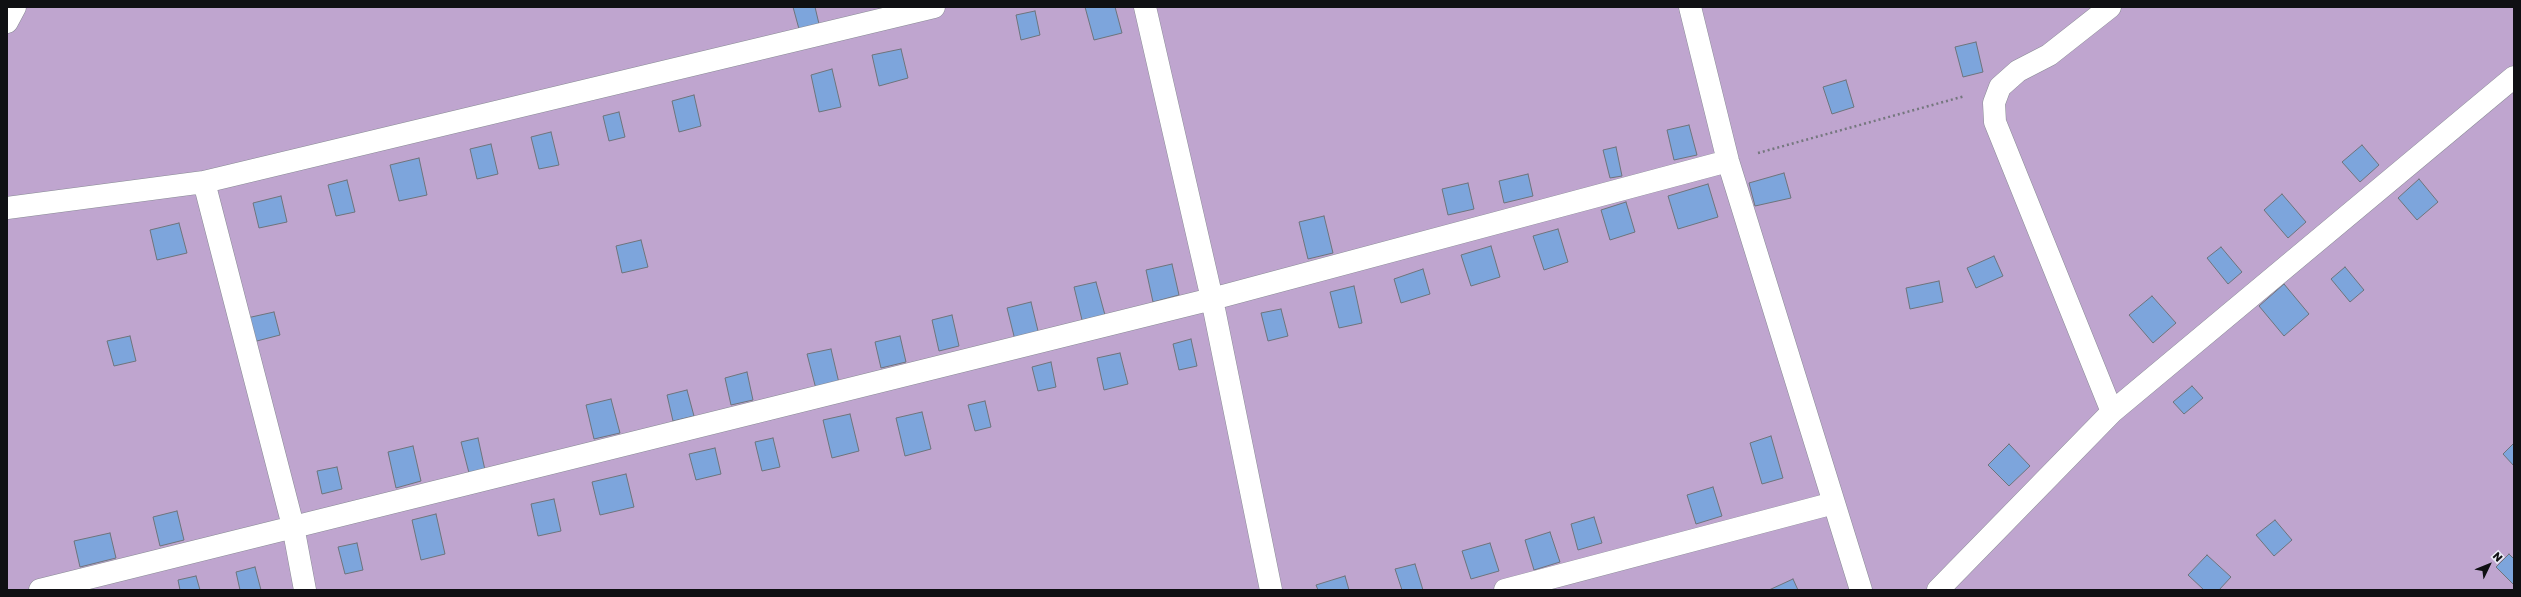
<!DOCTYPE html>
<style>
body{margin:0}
#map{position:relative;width:2521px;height:597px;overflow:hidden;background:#dde0ea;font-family:"Golos Text",sans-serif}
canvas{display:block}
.frame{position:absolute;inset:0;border:8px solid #0f1013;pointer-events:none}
.north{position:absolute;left:2469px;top:545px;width:40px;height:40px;-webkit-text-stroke:3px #eaedf7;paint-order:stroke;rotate:47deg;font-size:11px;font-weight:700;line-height:16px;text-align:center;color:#0f1013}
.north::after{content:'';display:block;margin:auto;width:14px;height:18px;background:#0f1013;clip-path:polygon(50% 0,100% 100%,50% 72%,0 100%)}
</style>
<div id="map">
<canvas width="2521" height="597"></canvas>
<div class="frame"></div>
<div class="north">N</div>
</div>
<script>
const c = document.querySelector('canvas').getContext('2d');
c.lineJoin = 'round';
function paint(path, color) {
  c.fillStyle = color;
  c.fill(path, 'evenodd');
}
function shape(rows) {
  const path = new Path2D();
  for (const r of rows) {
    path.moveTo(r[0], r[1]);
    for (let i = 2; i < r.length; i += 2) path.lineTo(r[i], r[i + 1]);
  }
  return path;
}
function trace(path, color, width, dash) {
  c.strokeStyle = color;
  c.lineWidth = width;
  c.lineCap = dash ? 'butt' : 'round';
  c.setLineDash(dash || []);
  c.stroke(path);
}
paint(shape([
 [7,7,2514,7,2514,590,7,590]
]), '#bfa5cf');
const building = shape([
 [793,7,815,7,819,24,799,29,793,7],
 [1085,7,1115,7,1122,33,1094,40,1085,7],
 [1035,11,1040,35,1021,40,1016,15,1035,11],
 [1976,42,1983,72,1963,77,1955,47,1976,42],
 [901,49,908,78,879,86,872,55,901,49],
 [832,69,841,107,819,112,811,75,832,69],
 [1846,80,1854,107,1832,114,1823,87,1846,80],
 [694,95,701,126,679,132,672,101,694,95],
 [619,112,625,137,609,141,603,116,619,112],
 [1689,125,1697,155,1674,160,1667,130,1689,125],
 [551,132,559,165,539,169,531,137,551,132],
 [491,144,498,174,477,179,470,149,491,144],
 [2362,145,2379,165,2360,182,2342,162,2362,145],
 [1616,147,1622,176,1610,178,1603,150,1616,147],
 [419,158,427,195,399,201,390,165,419,158],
 [1784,173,1791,198,1755,206,1749,183,1784,173],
 [1528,174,1533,196,1504,203,1499,181,1528,174],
 [2419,179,2438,202,2417,220,2398,198,2419,179],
 [347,180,355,212,336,216,328,185,347,180],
 [1468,183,1474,209,1448,215,1442,189,1468,183],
 [1708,184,1718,217,1678,229,1668,196,1708,184],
 [2282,194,2306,222,2288,238,2264,210,2282,194],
 [281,196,287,222,259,228,253,203,281,196],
 [1626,202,1635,232,1610,240,1601,210,1626,202],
 [1324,216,1333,253,1308,259,1299,222,1324,216],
 [179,223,187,253,157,260,150,230,179,223],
 [1558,229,1568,262,1544,270,1533,236,1558,229],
 [641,240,648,267,622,273,616,246,641,240],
 [1491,246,1500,277,1471,286,1461,255,1491,246],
 [2221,247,2242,272,2228,284,2207,258,2221,247],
 [1994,256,2003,276,1976,288,1967,268,1994,256],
 [1172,264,1179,295,1153,302,1146,270,1172,264],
 [2345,267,2364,290,2350,302,2331,279,2345,267],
 [1423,269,1430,294,1401,303,1394,279,1423,269],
 [1939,281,1943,302,1910,309,1906,288,1939,281],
 [1096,282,1105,315,1082,320,1074,287,1096,282],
 [2284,284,2309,314,2284,336,2259,306,2284,284],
 [1354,286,1362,323,1339,328,1330,292,1354,286],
 [2152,296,2176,323,2153,343,2129,315,2152,296],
 [1031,302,1039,335,1015,340,1007,308,1031,302],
 [1281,309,1288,336,1268,341,1261,313,1281,309],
 [274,312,280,335,253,342,247,318,274,312],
 [952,315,959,346,939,351,932,320,952,315],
 [130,336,136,361,114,366,107,341,130,336],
 [900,336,906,362,881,368,875,342,900,336],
 [1191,339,1197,366,1179,370,1173,344,1191,339],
 [831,349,839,383,816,389,807,354,831,349],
 [1120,353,1128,384,1104,390,1097,358,1120,353],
 [1051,362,1056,387,1038,391,1032,367,1051,362],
 [747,372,753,400,731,405,725,378,747,372],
 [2192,386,2203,398,2184,414,2173,402,2192,386],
 [687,390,694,416,673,421,667,395,687,390],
 [611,399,620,433,594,439,586,405,611,399],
 [985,401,991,427,975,431,968,405,985,401],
 [922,412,931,449,905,456,896,418,922,412],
 [850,414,859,451,832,458,823,420,850,414],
 [1771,436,1783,478,1762,484,1750,443,1771,436],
 [478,438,485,470,469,473,461,442,478,438],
 [773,438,780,467,762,471,755,442,773,438],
 [2514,443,2514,466,2503,454,2514,443],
 [2009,444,2030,466,2009,486,1988,465,2009,444],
 [413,446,421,481,396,488,388,452,413,446],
 [715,448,721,474,696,480,689,454,715,448],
 [337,467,342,489,322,494,317,471,337,467],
 [626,474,634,507,600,515,592,482,626,474],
 [1713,487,1722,516,1696,524,1687,495,1713,487],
 [554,499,561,531,538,536,531,504,554,499],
 [177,511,184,540,160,546,153,517,177,511],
 [436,514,445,554,421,560,412,520,436,514],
 [1594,517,1602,543,1578,550,1571,524,1594,517],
 [2275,520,2292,540,2274,556,2256,535,2275,520],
 [1550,532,1560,562,1534,570,1525,540,1550,532],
 [110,533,116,558,80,567,74,541,110,533],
 [357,543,363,570,345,574,338,547,357,543],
 [1490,543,1499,571,1471,579,1462,551,1490,543],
 [2509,554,2514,559,2514,585,2496,567,2509,554],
 [2207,555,2231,577,2219,590,2204,590,2188,575,2207,555],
 [1415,564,1423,590,1402,590,1395,569,1415,564],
 [255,567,261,590,240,590,236,572,255,567],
 [196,576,200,590,180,590,178,580,196,576],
 [1345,576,1349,590,1318,590,1316,585,1345,576],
 [1793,579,1798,590,1769,590,1793,579]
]);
paint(building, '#7da5dc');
trace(building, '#6e747c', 1);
const minor = shape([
 [1145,7,1212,299,1271,590],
 [1690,7,1728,161,1861,590],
 [7,22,15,7],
 [204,182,293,526,305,590],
 [7,208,204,182,934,7],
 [2112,412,2514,77],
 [40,590,1212,299,1728,161],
 [1505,590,1834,503],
 [1938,590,2112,412,1995,122,1994,103,2000,87,2018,71,2049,55,2110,7]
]);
trace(minor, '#898b95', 23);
trace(shape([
 [1758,153,1965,96]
]), '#75777e', 2.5, [2, 3]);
trace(minor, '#fff', 22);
</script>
